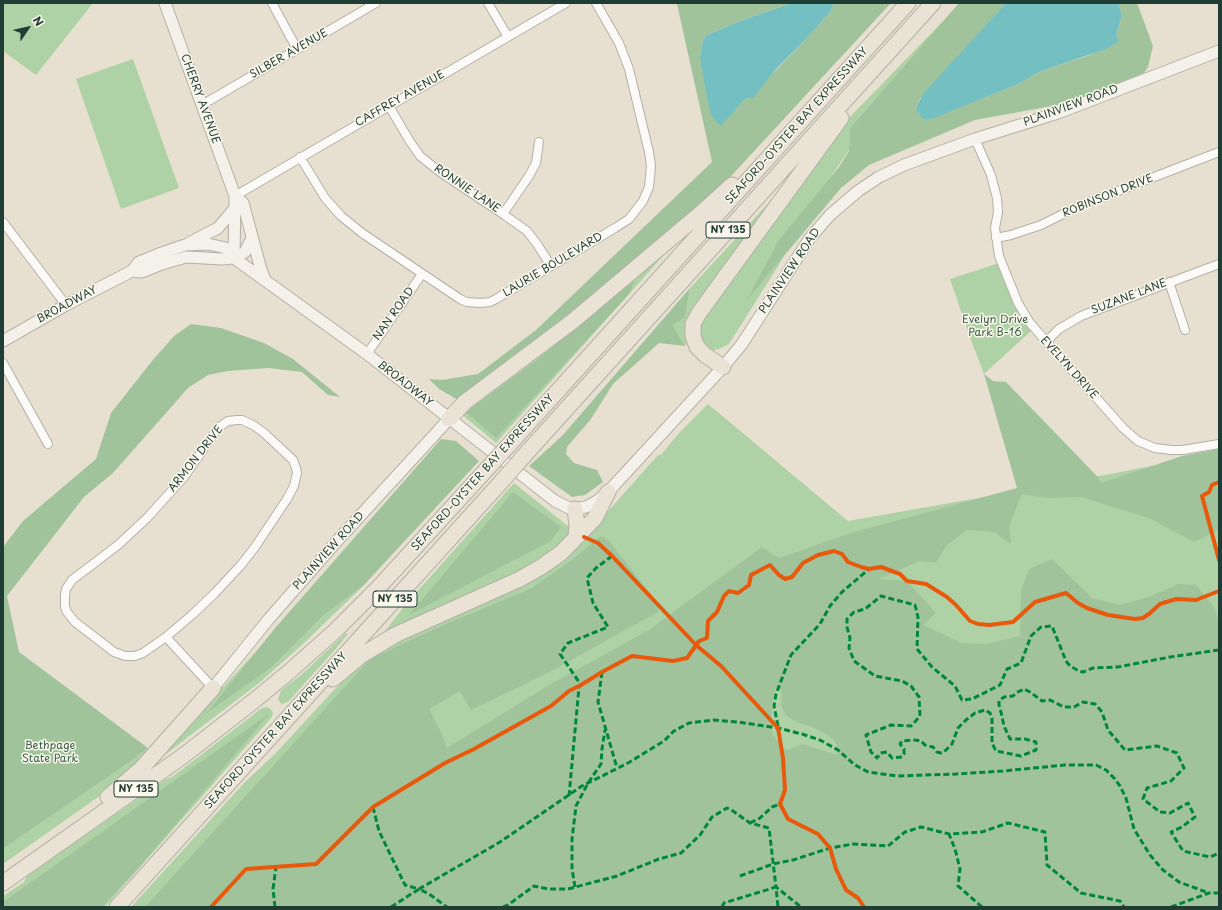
<!DOCTYPE html>
<style>
body{margin:0}
#map{position:relative;width:1222px;height:910px;overflow:hidden;background:#e7e0d0;font-family:"Playpen Sans",sans-serif}
canvas{display:block}
.frame{position:absolute;inset:0;border:4px solid #1f3d34;pointer-events:none}
.north{position:absolute;left:8px;top:8px;width:40px;height:40px;-webkit-text-stroke:3px #fbf7ec;paint-order:stroke;rotate:56deg;font-size:11px;font-weight:700;line-height:16px;text-align:center;color:#1f3d34}
.north::after{content:'';display:block;margin:auto;width:14px;height:18px;background:#1f3d34;clip-path:polygon(50% 0,100% 100%,50% 72%,0 100%)}
</style>
<div id="map">
<canvas width="1222" height="910"></canvas>
<div class="frame"></div>
<div class="north">N</div>
</div>
<script>
const c = document.querySelector('canvas').getContext('2d');
c.lineJoin = 'round';
function paint(path, color) {
  c.fillStyle = color;
  c.fill(path, 'evenodd');
}
function shape(rows) {
  const path = new Path2D();
  for (const r of rows) {
    path.moveTo(r[0], r[1]);
    for (let i = 2; i < r.length; i += 2) path.lineTo(r[i], r[i + 1]);
  }
  return path;
}
function trace(path, color, width, dash) {
  c.strokeStyle = color;
  c.lineWidth = width;
  c.lineCap = dash ? 'butt' : 'round';
  c.setLineDash(dash || []);
  c.stroke(path);
}
function drawText(font, color, halo, rows, align = 'center') {
  c.font = font + ' "Playpen Sans",sans-serif';
  c.lineWidth = 3;
  c.setLineDash([]);
  c.textBaseline = 'middle';
  c.strokeStyle = halo;
  c.fillStyle = color;
  for (const [text, x, y, turn = 0] of rows) {
    c.save();
    c.translate(x, y);
    c.rotate((+turn || 0) * Math.PI / 180);
    c.textAlign = isNaN(turn) ? turn : align;
    if (halo) c.strokeText(text, 0, 0);
    c.fillText(text, 0, 0);
    c.restore();
  }
}
paint(shape([
 [3,3,93,3,36,75,3,51],
 [949,15,850,128,849,150,748,298,785,255,729,344,719,349,711,351,704,346,699,335,703,320,761,242,805,175,846,121],
 [133,59,179,188,121,209,76,79],
 [785,185,687,326,687,342,685,346,673,325,685,318,690,288],
 [665,252,663,256,496,443,460,413],
 [999,263,1019,316,1031,331,984,374,975,350,974,349,950,279],
 [708,404,848,521,1058,484,1219,453,1219,907,131,907,245,782,276,753,333,691,359,665,386,645,586,536,658,455,661,455,679,433],
 [514,483,569,527,573,533,562,545,535,564,385,634,385,631,406,604],
 [362,587,304,643,259,683,154,763,210,698,224,686,264,643,207,713,272,667,324,615],
 [346,633,348,634,333,652,313,674,289,701,282,704,278,700,281,690,301,675],
 [268,707,273,712,272,717,105,907,3,907,3,896,24,882,27,876,166,779,172,777,262,708],
 [148,748,145,755,134,769,101,795,3,864,3,849,134,759]
]), '#aed2a5');
paint(shape([
 [681,3,792,3,740,21,707,35,703,40,700,57,733,112,743,101,749,98,805,40,830,12,834,3,891,3,708,201,545,333,458,400,439,389,429,379,442,380,478,374,536,330,712,162,677,4],
 [959,3,1006,3,920,99,916,108,928,120,1018,84,1039,72,1090,55,1118,41,1116,36,1122,15,1118,3,1137,3,1153,46,1148,67,1144,73,1074,102,975,120,869,165,841,188,747,300,779,240,839,167,849,151,850,128],
 [635,278,630,293,496,438,466,412,536,361],
 [690,288,685,318,673,325,685,346,659,343,613,384,591,419,567,447,566,454,574,463,597,470,603,482,585,495,572,497,529,466,562,436],
 [191,324,221,328,264,343,293,359,340,397,328,395,302,372,268,368,228,371,208,375,188,388,113,473,84,497,7,596,19,652,148,748,134,759,3,849,3,547,23,521,96,459,111,413,152,361,174,336],
 [984,374,993,381,1006,382,1096,475,1101,483,1182,456,1219,449,1219,530,1194,542,1151,519,1082,497,1048,498,1022,494,1009,526,1011,544,994,532,967,530,946,546,936,563,920,561,879,579,907,581,936,613,923,625,962,643,985,644,1020,636,1021,591,1029,569,1052,559,1092,598,1119,605,1149,597,1179,584,1196,585,1214,607,1219,622,1219,907,145,907,370,659,439,627,532,588,573,559,601,536,609,541,657,602,658,612,544,675,471,710,460,691,429,709,441,732,447,748,549,685,649,630,762,547,779,558,854,532,1017,488],
 [776,687,782,691,781,706,786,715,794,721,815,728,832,738,837,745,837,755,803,744,787,750,782,748,772,733,772,705],
 [441,439,456,441,479,461,362,587,324,615,272,667,206,714,276,627],
 [513,492,561,527,551,541,409,615],
 [270,713,141,865,102,907,3,907,3,902]
]), '#a1c39b');
paint(shape([
 [792,3,834,3,830,12,805,40,777,68,753,98,749,98,743,101,721,126,716,122,711,114,706,92,700,57,703,40,707,35,740,21],
 [1006,3,1118,3,1122,15,1116,36,1119,41,1106,49,1039,72,1018,84,937,117,928,120,922,118,916,108,923,94]
]), '#73bfc1');
const street = shape([
 [272,3,297,49],
 [488,3,508,37],
 [202,105,376,3],
 [389,106,409,140,420,156,440,172,503,214,527,231,537,244,551,266],
 [975,139,991,175,997,198,998,212,995,228,999,256,1018,303,1030,323,1123,428,1138,441,1155,448,1171,450,1183,450,1219,444],
 [300,157,325,198,341,216,362,233,460,299,467,302,480,303,490,302,496,299,615,228,629,219,643,201,649,187,651,166,649,152,629,69,619,43,596,3],
 [235,196,566,3],
 [503,214,529,176,536,163,539,142],
 [3,222,66,305],
 [996,238,1011,235,1041,225,1079,206,1219,152],
 [1169,282,1185,330],
 [1046,342,1059,329,1081,316,1219,264],
 [367,354,422,274],
 [3,363,48,444],
 [237,420,242,420,253,425,263,432,293,460,296,468,297,473,294,486,287,499,255,547,241,565,215,593,193,614,166,637,143,653,135,656,125,656,114,652,75,622,67,612,65,607,65,595,66,589,72,580,118,545,147,518,184,477,218,428,228,421,237,420],
 [166,637,213,688]
]);
const secondary = shape([
 [165,3,235,196,234,258],
 [235,196,243,203,260,266,265,280],
 [189,243,218,228,235,208],
 [132,271,142,272,162,264,186,257,222,259,234,258,245,252,252,238],
 [3,341,66,305,132,271,139,262,159,254,185,245,208,244,226,248,234,258,367,354,555,501,569,508,575,509,586,507,597,501,608,492,723,367,742,344,810,238,830,215,858,191,879,177,904,165,975,139,1058,113,1219,51],
 [213,688,268,620,337,541,449,419]
]);
const highway = shape([
 [723,367,705,355,697,347,693,336,693,324,699,313,841,118],
 [449,419,465,402,573,321,701,213,732,185],
 [508,446,908,3],
 [523,457,933,3],
 [575,509,577,525,576,537],
 [333,679,362,655,395,635,520,579,541,567,561,553,595,518,608,492],
 [108,797,141,769,213,688],
 [3,883,183,756,255,700,290,671,335,631,378,588,487,469],
 [117,907,502,481]
]);
trace(street, '#b2b1a6', 10);
trace(secondary, '#b2b1a6', 13);
trace(highway, '#b2b1a6', 17);
trace(street, '#fbfaf8', 8);
trace(secondary, '#f4f0ea', 11);
trace(highway, '#e9e2d5', 15);
const highwayBridge = shape([
 [487,469,508,446],
 [502,481,523,457]
]);
trace(highwayBridge, '#b2b1a6', 17, []);
trace(highwayBridge, '#e9e2d5', 15);
trace(shape([
 [1219,650,1170,657,1118,667,1093,668,1083,672,1079,671,1070,666,1066,661,1052,626,1041,627,1031,636,1021,663,1007,669,1000,685,972,699,962,700,955,686,932,667,917,649,918,617,915,605,881,596,865,609,854,612,847,619,847,627,850,638,849,648,854,661,875,676,902,681,911,686,919,697,920,716,911,726,891,725,866,735,871,752,877,758,881,753,887,752,892,758,902,757,904,754,904,749,900,744,902,741,915,740,921,741,925,745,933,747,937,752,941,753,944,752,952,744,958,728,966,720,975,713,985,710,990,713,992,718,992,743,996,751,1021,756,1036,750,1036,742,1025,739,1010,739,1004,726,1001,712,999,705,999,701,1004,697,1013,696,1016,693,1024,689,1030,692,1042,701,1050,700,1064,707,1074,707,1083,702,1095,704,1102,712,1108,730,1125,750,1157,746,1177,753,1184,768,1171,781,1147,788,1143,799,1160,812,1170,813,1188,803,1195,817,1182,827,1171,832,1183,851,1210,857,1219,853],
 [602,672,598,702,617,768],
 [778,726,774,706,776,694,791,655,820,624,830,606,842,592,869,569],
 [569,796,579,687,581,685,560,654,568,643,608,627,593,603,587,578,596,568,612,556],
 [373,807,379,831,405,885,419,889,500,842,582,786,628,763,664,741,674,731,689,723,714,720,738,722,778,728,802,734,820,740,838,750,855,765,868,772,882,774,898,776,956,774,1003,771,1065,765,1096,765,1106,770,1114,778,1120,786,1126,798,1134,829,1150,855,1163,870,1179,882,1209,893],
 [750,823,760,818,772,807,780,804],
 [740,876,773,864,793,860,830,848,853,844,888,846,905,832,921,827,949,834],
 [575,887,572,869,572,839,576,806,588,783,601,764,602,749,605,730],
 [275,907,273,889,276,867],
 [391,907,419,889,429,894,447,907],
 [503,907,508,905,534,886,548,889,568,889,617,876,659,859,681,853,700,835,712,817,727,808,733,811,750,823,769,828,776,887,801,907],
 [722,907,724,903,776,887,778,907],
 [982,907,958,886,960,869,955,849,949,834,982,832,1008,823,1045,832,1047,865,1081,893,1120,901,1124,907],
 [1171,907,1209,893,1219,893]
]), '#00873e', 3, [6, 3]);
trace(shape([
 [1219,482,1212,485,1209,492,1202,496,1219,560],
 [584,537,598,543,612,556,696,645,721,666,778,728,783,758,785,790,780,804,788,819,818,834,830,848,836,869,846,890,858,898,864,907],
 [211,907,246,869,316,864,373,807,445,763,474,749,551,706,569,691,581,685,602,672,632,656,673,661,687,658,699,641,707,638,708,621,717,612,724,596,729,591,738,593,749,585,751,575,770,565,779,575,785,579,792,577,803,563,818,555,834,551,842,554,848,562,861,567,869,569,881,567,900,574,907,581,926,584,947,597,956,605,970,621,978,624,989,625,1013,622,1035,602,1066,593,1078,603,1087,608,1108,615,1135,619,1143,618,1149,614,1160,604,1176,599,1196,600,1219,591]
]), '#e8590c', 4);
for (const [x, y, w] of [
 [728,230,44],
 [395,599,44],
 [136,789,44]
]) {
  const box = new Path2D();
  box.roundRect(x - w / 2, y - 8, w, 16, 3);
  c.fillStyle = '#fbf7ec';
  c.fill(box);
  trace(box, '#1f3d34', 1);
}
drawText('bold 10px', '#1f3d34', null, [
 ["NY 135",728,230],
 ["NY 135",395,599],
 ["NY 135",136,789]
]);
drawText('11px', '#1f3d34', '#fbf7ec', [
 ["SILBER AVENUE",289,54,-30],
 ["CHERRY AVENUE",200,99,70],
 ["CAFFREY AVENUE",400,99,-30],
 ["PLAINVIEW ROAD",1071,106,-20],
 ["SEAFORD-OYSTER BAY EXPRESSWAY",797,126,-48],
 ["RONNIE LANE",467,189,34],
 ["ROBINSON DRIVE",1108,196,-22],
 ["LAURIE BOULEVARD",553,265,-31],
 ["PLAINVIEW ROAD",790,271,-56],
 ["SUZANE LANE",1129,297,-21],
 ["BROADWAY",67,305,-28],
 ["NAN ROAD",394,314,-55],
 ["EVELYN DRIVE",1069,368,48],
 ["BROADWAY",405,384,38],
 ["ARMON DRIVE",196,459,-52],
 ["SEAFORD-OYSTER BAY EXPRESSWAY",483,473,-48],
 ["PLAINVIEW ROAD",329,551,-48],
 ["SEAFORD-OYSTER BAY EXPRESSWAY",276,731,-48]
]);
drawText('11px', '#375f48', '#fbf7ec', [
 ["Evelyn Drive",995,320],
 ["Park B-16",995,333],
 ["Bethpage",50,746],
 ["State Park",50,759]
]);
</script>
